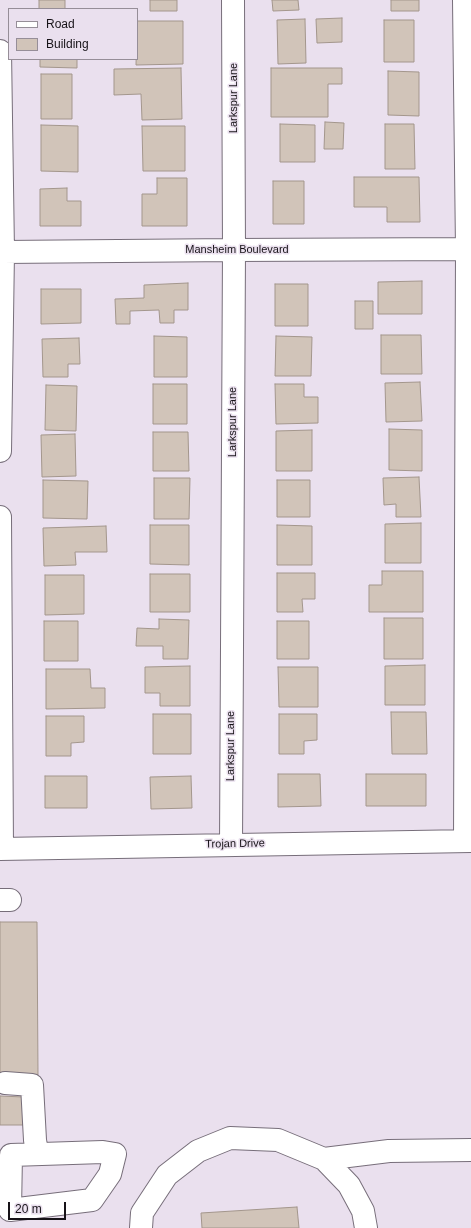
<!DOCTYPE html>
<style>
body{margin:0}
#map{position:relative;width:471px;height:1228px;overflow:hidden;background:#eae0ee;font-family:Helvetica,sans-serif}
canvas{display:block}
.legend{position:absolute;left:8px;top:8px;width:130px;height:52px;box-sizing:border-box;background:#eae0ee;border:1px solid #968e98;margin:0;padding:5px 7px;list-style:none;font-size:12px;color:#171318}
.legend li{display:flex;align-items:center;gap:8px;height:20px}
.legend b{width:20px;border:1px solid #968e98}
.scale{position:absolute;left:8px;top:1202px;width:58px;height:18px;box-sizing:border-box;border:2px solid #171318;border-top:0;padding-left:5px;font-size:12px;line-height:14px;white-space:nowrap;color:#171318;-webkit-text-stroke:3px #eae0ee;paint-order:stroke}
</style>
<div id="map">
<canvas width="471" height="1228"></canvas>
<ul class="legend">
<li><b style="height:5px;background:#fff"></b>Road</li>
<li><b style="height:11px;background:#d1c4b9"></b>Building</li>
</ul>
<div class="scale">20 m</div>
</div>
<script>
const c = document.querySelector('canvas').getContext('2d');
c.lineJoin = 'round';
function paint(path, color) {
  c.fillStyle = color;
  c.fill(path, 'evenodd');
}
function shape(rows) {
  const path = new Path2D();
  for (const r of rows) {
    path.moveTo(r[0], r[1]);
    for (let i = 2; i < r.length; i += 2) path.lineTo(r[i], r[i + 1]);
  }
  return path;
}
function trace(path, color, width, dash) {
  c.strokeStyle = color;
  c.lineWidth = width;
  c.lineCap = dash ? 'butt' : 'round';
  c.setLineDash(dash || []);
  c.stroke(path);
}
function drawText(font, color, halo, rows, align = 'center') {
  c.font = font + ' Helvetica,sans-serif';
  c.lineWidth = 3;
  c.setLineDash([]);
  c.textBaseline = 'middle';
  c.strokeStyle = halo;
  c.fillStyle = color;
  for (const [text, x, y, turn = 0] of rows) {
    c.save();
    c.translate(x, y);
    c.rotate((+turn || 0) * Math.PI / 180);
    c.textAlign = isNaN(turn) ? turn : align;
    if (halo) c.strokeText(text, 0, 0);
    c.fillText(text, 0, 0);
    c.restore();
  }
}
const building = shape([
 [39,0,65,0,65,9,39,9,39,0],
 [150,0,177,0,177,11,150,11,150,0],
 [272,0,298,0,299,10,273,11,272,0],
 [391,0,419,0,419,11,391,11,391,0],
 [342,18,342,42,317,43,316,19,342,18],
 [305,19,306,63,278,64,277,20,305,19],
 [384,20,414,20,414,62,384,62,384,20],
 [137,21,183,21,183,64,136,65,137,21],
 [40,59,77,59,77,68,40,67,40,59],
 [181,68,182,119,142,120,141,94,114,95,114,69,181,68],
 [271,68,342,68,342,84,328,84,328,117,271,117,271,68],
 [388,71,419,72,419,116,388,115,388,71],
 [41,74,72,74,72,119,41,119,41,74],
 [325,122,344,123,343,149,324,149,325,122],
 [280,124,315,125,315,162,280,162,280,124],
 [385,124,414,124,415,169,385,169,385,124],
 [41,125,78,126,78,172,41,171,41,125],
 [142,126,185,126,185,171,143,171,142,126],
 [354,177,419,177,420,222,387,222,387,207,354,207,354,177],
 [157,178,187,178,187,226,142,226,142,194,157,194,157,178],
 [273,181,304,181,304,224,273,224,273,181],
 [67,188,67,201,81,201,81,226,40,226,40,189,67,188],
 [422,281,422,314,378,314,378,282,422,281],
 [188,283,188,310,174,310,174,323,160,323,159,310,130,311,130,324,116,324,115,299,144,298,144,285,188,283],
 [275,284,308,284,308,326,275,326,275,284],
 [41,289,81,289,81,323,41,324,41,289],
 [355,301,373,301,373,329,355,329,355,301],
 [381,335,421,335,422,374,381,374,381,335],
 [154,336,187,337,187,377,154,377,154,336],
 [276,336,312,337,311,376,275,376,276,336],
 [79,338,80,364,68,364,68,377,43,377,42,339,79,338],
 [420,382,422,421,386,422,385,383,420,382],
 [153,384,187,384,187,424,153,424,153,384],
 [275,384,304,384,304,397,318,397,318,423,276,424,275,384],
 [46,385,77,386,76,431,45,430,46,385],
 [389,429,422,430,422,471,389,470,389,429],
 [312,430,312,471,276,471,276,431,312,430],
 [153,432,188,432,189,471,153,471,153,432],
 [75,434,76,476,42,477,41,435,75,434],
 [419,477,421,517,396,517,396,504,384,505,383,478,419,477],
 [154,478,190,478,189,519,154,519,154,478],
 [43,480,88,481,87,519,43,518,43,480],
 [277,480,310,480,310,517,277,517,277,480],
 [421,523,421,563,385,563,385,524,421,523],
 [150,525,189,525,189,565,150,564,150,525],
 [277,525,312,526,312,565,277,565,277,525],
 [106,526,107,552,75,552,76,565,44,566,43,528,106,526],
 [382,571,423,571,423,612,369,612,369,585,382,585,382,571],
 [277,573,315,573,315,599,302,599,303,612,277,612,277,573],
 [150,574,190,574,190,612,150,612,150,574],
 [45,575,84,575,84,614,45,615,45,575],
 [384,618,423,618,423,659,384,659,384,618],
 [159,619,189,620,188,659,163,659,163,646,136,646,137,628,159,629,159,619],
 [44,621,78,621,78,661,44,661,44,621],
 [277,621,309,621,309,659,277,659,277,621],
 [425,665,425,705,385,705,385,666,425,665],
 [190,666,190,706,160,706,160,693,145,693,145,667,190,666],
 [278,667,318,667,318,707,279,707,278,667],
 [46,669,90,669,91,688,105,688,105,708,46,709,46,669],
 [391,712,426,712,427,754,392,754,391,712],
 [153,714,191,714,191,754,153,754,153,714],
 [279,714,317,714,317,740,304,741,304,754,279,754,279,714],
 [46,716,84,716,84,742,71,743,71,756,46,756,46,716],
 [278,774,320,774,321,806,278,807,278,774],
 [366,774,426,774,426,806,366,806,366,774],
 [45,776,87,776,87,808,45,808,45,776],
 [191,776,192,808,151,809,150,777,191,776],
 [0,922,37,922,38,1075,0,1075,0,922],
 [0,1096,24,1097,23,1125,0,1125,0,1096],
 [297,1207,299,1228,202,1228,201,1213,297,1207]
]);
paint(building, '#d1c4b9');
trace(building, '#a3968c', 1);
const minor = shape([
 [464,0,467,249,465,841],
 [0,51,3,252,0,451],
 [3,252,234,250,471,249],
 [0,517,2,849],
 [231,844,234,250,233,0],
 [0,849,471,841],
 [0,900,10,900],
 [5,1083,32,1085,35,1140,37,1153],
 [103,1152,115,1154,110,1174,92,1200,10,1210,11,1155,103,1152],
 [324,1159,389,1151,471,1150],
 [141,1228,142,1213,167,1175,198,1151,230,1138,278,1140,324,1159,349,1185,363,1211,366,1228]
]);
trace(minor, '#776e7a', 24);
trace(minor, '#fff', 22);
drawText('11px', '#171318', '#eae0ee', [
 ["Larkspur Lane",234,98,-90],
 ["Mansheim Boulevard",237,250],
 ["Larkspur Lane",233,422,-90],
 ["Larkspur Lane",231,746,-90],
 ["Trojan Drive",235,844,-1]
]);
</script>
